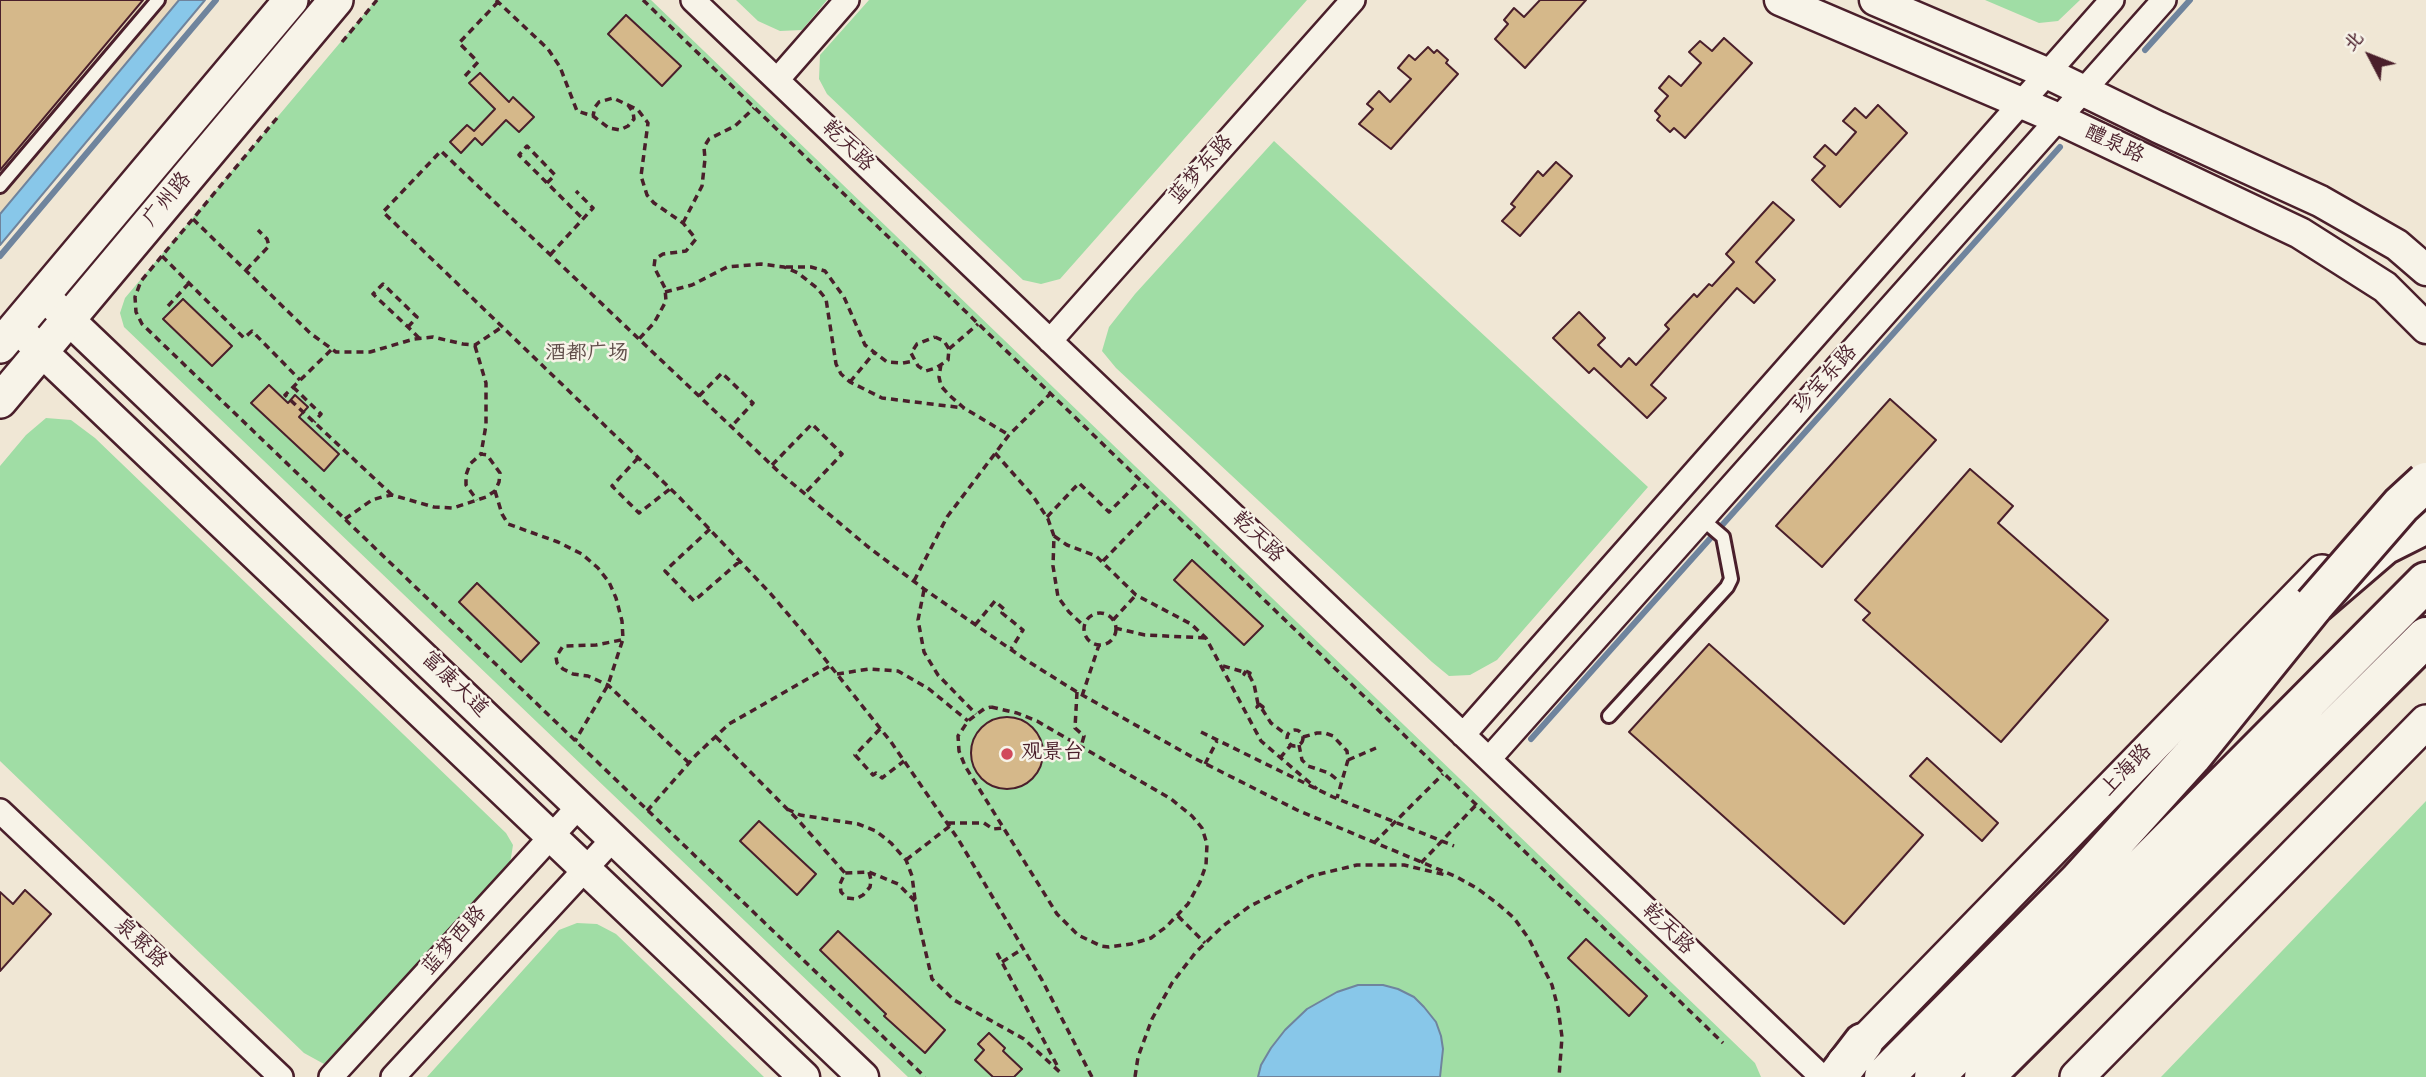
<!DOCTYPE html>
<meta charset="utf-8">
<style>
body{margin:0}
#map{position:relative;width:2426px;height:1077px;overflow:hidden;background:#f0e7d5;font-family:"Architects Daughter","LXGW WenKai TC",sans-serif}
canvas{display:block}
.north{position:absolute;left:2335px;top:21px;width:70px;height:70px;-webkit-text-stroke:5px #f7f3e8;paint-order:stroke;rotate:312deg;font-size:19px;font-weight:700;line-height:28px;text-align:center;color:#4a1f2b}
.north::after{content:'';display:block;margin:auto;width:24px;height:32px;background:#4a1f2b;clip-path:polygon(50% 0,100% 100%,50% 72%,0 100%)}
</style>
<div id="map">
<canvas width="2426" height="1077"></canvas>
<div class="north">北</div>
</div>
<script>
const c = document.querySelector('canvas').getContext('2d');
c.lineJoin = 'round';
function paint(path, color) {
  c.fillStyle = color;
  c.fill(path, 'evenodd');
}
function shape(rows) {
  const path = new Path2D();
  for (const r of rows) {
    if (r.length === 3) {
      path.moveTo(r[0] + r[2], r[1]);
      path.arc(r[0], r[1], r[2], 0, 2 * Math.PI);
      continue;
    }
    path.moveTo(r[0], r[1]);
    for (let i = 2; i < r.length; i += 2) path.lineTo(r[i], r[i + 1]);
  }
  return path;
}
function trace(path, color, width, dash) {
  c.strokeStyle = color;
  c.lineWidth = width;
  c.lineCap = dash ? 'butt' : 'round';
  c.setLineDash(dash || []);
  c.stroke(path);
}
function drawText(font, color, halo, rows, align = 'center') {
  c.font = font + ' "Architects Daughter","LXGW WenKai TC",sans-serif';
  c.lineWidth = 5;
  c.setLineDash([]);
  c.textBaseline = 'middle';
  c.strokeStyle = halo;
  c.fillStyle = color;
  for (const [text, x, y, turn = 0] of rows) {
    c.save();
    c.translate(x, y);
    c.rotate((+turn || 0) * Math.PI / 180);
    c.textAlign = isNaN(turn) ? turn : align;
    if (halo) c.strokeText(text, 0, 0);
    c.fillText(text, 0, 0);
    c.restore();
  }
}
paint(shape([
 [0,0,195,0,0,236]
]), '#e8d9be');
paint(shape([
 [376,0,651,0,1755,1063,1761,1077,908,1077,124,327,120,313,125,298],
 [736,0,827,0,802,30,780,31,758,21],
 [869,0,1307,0,1060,279,1041,284,1023,280,827,94,819,79,820,55],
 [1985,0,2080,0,2058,21,2039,23],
 [1274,141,1648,487,1497,660,1470,675,1449,676,1432,662,1116,368,1102,351,1109,327,1135,294],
 [46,418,71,420,95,438,506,833,513,845,510,864,324,1064,304,1053,0,761,0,466,26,435],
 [2426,801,2426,1077,2161,1077],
 [577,923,597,924,616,934,764,1077,427,1077,559,930]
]), '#a0dda5');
const water = shape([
 [179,0,205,0,0,245,0,214,179,0],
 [1358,985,1383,985,1398,989,1414,997,1424,1007,1436,1022,1441,1036,1443,1049,1440,1077,1258,1077,1261,1065,1271,1048,1285,1030,1307,1009,1337,992,1358,985]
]);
paint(water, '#88c7e9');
trace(water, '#6f849d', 2);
trace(shape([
 [2145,50,2190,0],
 [0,256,216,0],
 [1531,739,2060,147]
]), '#6f849d', 6);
const building = shape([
 [0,0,143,0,0,170,0,0],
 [1540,0,1586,0,1525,68,1495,39,1508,24,1504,20,1514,8,1524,17,1540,0],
 [626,15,681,66,662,86,608,34,626,15],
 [1724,38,1752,63,1685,138,1674,128,1670,132,1657,120,1660,116,1655,111,1668,96,1659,88,1669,76,1681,86,1701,63,1689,52,1700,41,1712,51,1724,38],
 [1428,47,1434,53,1437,50,1448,60,1446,63,1458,74,1391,149,1359,124,1373,109,1367,104,1379,91,1390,102,1411,79,1398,68,1409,55,1415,60,1428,47],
 [480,73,509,102,513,97,534,117,519,132,506,120,482,145,475,138,461,153,450,142,467,125,474,131,495,109,469,83,480,73],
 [1878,105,1907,133,1840,207,1812,180,1825,166,1814,157,1825,145,1836,155,1856,132,1843,121,1855,108,1866,118,1878,105],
 [1556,162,1572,176,1520,236,1502,221,1515,207,1511,204,1538,171,1543,176,1556,162],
 [1773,202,1794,220,1756,262,1775,280,1754,303,1737,288,1651,385,1666,398,1647,418,1594,368,1589,373,1553,338,1579,312,1605,338,1598,345,1621,367,1629,358,1636,365,1669,329,1665,325,1694,294,1697,297,1709,284,1712,286,1734,262,1726,254,1773,202],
 [183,299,232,346,212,366,163,319,183,299],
 [269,385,288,403,295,395,308,407,299,417,339,454,324,471,251,403,269,385],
 [1890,399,1936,440,1822,567,1776,526,1890,399],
 [1970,469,2013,506,1998,523,2108,620,2001,742,1863,620,1870,613,1855,600,1970,469],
 [1192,560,1263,626,1244,645,1174,580,1192,560],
 [477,583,539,643,521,662,459,602,477,583],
 [1709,644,1923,835,1844,924,1629,732,1709,644],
 [1007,753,36],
 [1927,758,1998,823,1982,841,1910,776,1927,758],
 [759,821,816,874,797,895,740,841,759,821],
 [25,890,51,914,0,971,0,892,13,904,25,890],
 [838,931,945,1030,925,1053,884,1016,886,1014,820,950,838,931],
 [1586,939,1647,996,1629,1016,1568,958,1586,939],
 [989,1033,1005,1048,1003,1051,1022,1069,1014,1077,993,1077,975,1060,984,1050,978,1044,989,1033]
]);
paint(building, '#d5b88a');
trace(building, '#4a1f2b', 2);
const service = shape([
 [0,186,158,0],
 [1609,716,1727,587,1731,579,1723,537,1702,519]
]);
const minor = shape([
 [693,0,1822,1077],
 [777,80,847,0],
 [1050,341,1353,0],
 [1463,735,2112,0],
 [1489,759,2164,0],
 [0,811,281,1077],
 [331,1077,580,805],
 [393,1077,614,838]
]);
const tertiary = shape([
 [1780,0,2059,119,2300,233,2385,287,2426,328],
 [1875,0,2049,74,2158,127,2320,201,2397,245,2426,270],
 [43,295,863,1077],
 [16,327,804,1077]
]);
const secondary = shape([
 [0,346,291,0],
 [0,401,336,0],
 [1844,1063,2322,572],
 [2077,1077,2426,722]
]);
const trunk = shape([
 [1837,1077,1863,1043],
 [1884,1077,2078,882,2192,756,2314,605,2384,545,2426,524],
 [1934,1077,2426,582],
 [1984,1077,2426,637]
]);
trace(service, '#4a1f2b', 18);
trace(minor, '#4a1f2b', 28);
trace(tertiary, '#4a1f2b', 35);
trace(secondary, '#4a1f2b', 38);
trace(trunk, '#4a1f2b', 44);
trace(shape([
 [496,0,548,49,560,67,577,111,593,116,609,128,620,130,628,126,634,119,633,112,628,105,613,98,599,102,595,107,593,116],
 [643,0,1723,1043],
 [342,42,377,0],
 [465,76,478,62,459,43,498,2],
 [628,105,638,110,648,123,641,176,647,195,654,203,683,223,696,239,686,251,663,254,655,259,654,267,665,288,666,301,654,323,639,339],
 [277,118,141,281,135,297,136,312,142,324,925,1077],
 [547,183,555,175,527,146,519,155,583,219],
 [193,219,310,333,336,352,370,352,414,339,433,337,463,344,475,345,502,327],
 [683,223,702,186,705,159,704,147,709,139,735,126,754,108],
 [550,255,593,208,576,191],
 [162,256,244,338,252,331,300,380],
 [786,267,811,267,825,271,844,297,865,345,887,362,903,363,914,361],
 [246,270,269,246,267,239,258,230],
 [665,292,692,285,727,267,761,264,784,267,798,273,817,288,826,299,836,364,841,374,850,382,882,398,964,408],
 [168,306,189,283],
 [408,327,417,317,383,284,373,294,408,327,419,338],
 [935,337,944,341,949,349,948,360,936,368,926,371,918,366,911,353,917,344,935,337],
 [475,346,486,383,486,425,481,454],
 [949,349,978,324],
 [331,350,285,395,392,495],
 [941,364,939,377,941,386,949,395,964,408,1009,435],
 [850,382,874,353],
 [293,387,321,414,314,422],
 [699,396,722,373,753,403,731,427],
 [995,453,1033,496,1048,519,1054,536,1053,566,1058,597,1069,612,1084,626],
 [638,458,612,486,639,513,670,489],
 [772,465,812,424,842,454,805,493],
 [495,491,502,514,508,524,558,542,582,554,598,568,609,582,616,598,622,621,623,639,608,685,575,741],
 [1047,517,1079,483,1109,512,1140,481],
 [345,519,372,500,382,497,392,495,434,507,453,508,486,497,495,491,499,482,500,473,487,455,481,454,470,464,466,475,466,485,477,500],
 [710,529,665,571,694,601,740,561],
 [1054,536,1067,545,1096,556,1136,595,1191,624,1206,638,1261,741,1317,789],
 [1103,561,1161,501],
 [914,581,947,517,1009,435,1050,394],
 [924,590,918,620,924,652,938,675,976,714],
 [1100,629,16],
 [1113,620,1136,595],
 [975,625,995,601,1005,610,1002,613,1023,630,1011,649],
 [1115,628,1145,635,1206,638],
 [621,640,596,645,563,646,556,657,557,663,563,669,573,674,588,676,608,685,689,763],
 [1223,666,1244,672],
 [1246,671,1250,673,1248,677,1244,674,1246,671],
 [837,674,869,669,898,671,929,689,968,721],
 [1249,675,1254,684,1258,704],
 [1077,692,1075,728,1084,736,1081,747],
 [1082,696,1099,645],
 [1259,704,1263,707,1259,710,1257,707,1259,704],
 [991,707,1017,713,1037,721,1171,799,1192,816,1202,828,1207,844,1206,865,1200,882,1188,904,1166,927,1151,938,1131,944,1109,947,1101,946,1078,935,1057,914,965,766,959,751,958,736,968,721,984,709,991,707],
 [1262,709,1271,723,1288,736],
 [880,729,855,755,873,775,876,773,882,778,904,761],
 [1295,738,8],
 [1201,732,1333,797,1454,846],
 [716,737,798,820,845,873],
 [1303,737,1317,733,1325,733,1333,736,1347,751,1348,760,1337,798],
 [1299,745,1302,760,1308,766,1329,773,1340,782],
 [1280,758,1291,745],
 [1348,760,1376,748],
 [1205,764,1217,741],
 [787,809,800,815,858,824,876,831,891,843,906,860,912,876,917,915,932,979,954,1000,1024,1039,1063,1075],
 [647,811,696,755,729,724,830,666],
 [948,823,984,823,993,829,1003,828],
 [1374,843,1443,774],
 [906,860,950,826],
 [1421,863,1476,805],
 [869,872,871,880,870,887,863,895,856,899,847,898,841,892,840,884,845,873,869,872,898,884,916,902],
 [1178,916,1205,943],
 [997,953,1059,1069],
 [1002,962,1024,948],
 [1092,1077,1042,980,958,839,891,742,809,639,770,593,679,497,383,212,441,151,780,473,867,546,924,589,1029,662,1077,692,1194,758,1297,810,1457,877,1478,889,1498,904,1514,918,1529,939,1552,985,1558,1008,1562,1037,1559,1077],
 [1135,1077,1138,1057,1152,1019,1172,983,1196,952,1223,926,1250,906,1311,876,1357,865,1404,865,1446,875]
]), '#4a1f2b', 3.5, [7, 5]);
trace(service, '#f7f3e8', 12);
trace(minor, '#f7f3e8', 23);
trace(tertiary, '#f7f3e8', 30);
trace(secondary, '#f7f3e8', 33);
trace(trunk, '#f7f3e8', 38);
const trunkBridge = shape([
 [2314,605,2401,505,2426,482]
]);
trace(trunkBridge, '#4a1f2b', 44, []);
trace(trunkBridge, '#f7f3e8', 38);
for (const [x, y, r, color] of [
 [1007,754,7,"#d1495b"]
]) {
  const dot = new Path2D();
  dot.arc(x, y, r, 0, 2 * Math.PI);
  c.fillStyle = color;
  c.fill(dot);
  trace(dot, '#f7f3e8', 2.5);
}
drawText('21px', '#4a1f2b', '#f7f3e8', [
 ["醴泉路",2114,145,25],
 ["乾天路",847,147,44],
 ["蓝梦东路",1202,170,-48],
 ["广州路",168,200,-50],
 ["珍宝东路",1826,380,-48],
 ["乾天路",1257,538,44],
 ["富康大道",454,685,44],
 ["上海路",2127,771,-46],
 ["乾天路",1667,930,44],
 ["蓝梦西路",455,941,-48],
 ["泉聚路",140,944,43]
]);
drawText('21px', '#604e4a', '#f7f3e8', [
 ["酒都广场",587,355]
]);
drawText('21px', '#4a1f2b', '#f7f3e8', [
 ["观景台",1021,754]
], 'left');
</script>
